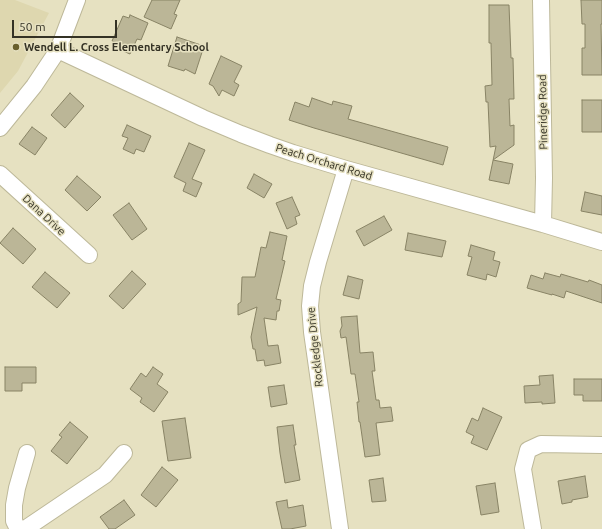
<!DOCTYPE html>
<style>
body{margin:0}
#map{position:relative;width:602px;height:529px;overflow:hidden;background:#e6e1c1;font-family:Ubuntu,sans-serif}
canvas{display:block}
.scale{position:absolute;left:12px;top:20px;width:105px;height:18px;box-sizing:border-box;border:2px solid #343225;border-top:0;padding-left:5px;font-size:12px;line-height:14px;white-space:nowrap;color:#343225;-webkit-text-stroke:3px #e6e1c1;paint-order:stroke}
</style>
<div id="map">
<canvas width="602" height="529"></canvas>
<div class="scale">50 m</div>
</div>
<script>
const c = document.querySelector('canvas').getContext('2d');
c.lineJoin = 'round';
function paint(path, color) {
  c.fillStyle = color;
  c.fill(path, 'evenodd');
}
function shape(rows) {
  const path = new Path2D();
  for (const r of rows) {
    path.moveTo(r[0], r[1]);
    for (let i = 2; i < r.length; i += 2) path.lineTo(r[i], r[i + 1]);
  }
  return path;
}
function trace(path, color, width, dash) {
  c.strokeStyle = color;
  c.lineWidth = width;
  c.lineCap = dash ? 'butt' : 'round';
  c.setLineDash(dash || []);
  c.stroke(path);
}
function drawText(font, color, halo, rows, align = 'center') {
  c.font = font + ' Ubuntu,sans-serif';
  c.lineWidth = 3;
  c.setLineDash([]);
  c.textBaseline = 'middle';
  c.strokeStyle = halo;
  c.fillStyle = color;
  for (const [text, x, y, turn = 0] of rows) {
    c.save();
    c.translate(x, y);
    c.rotate((+turn || 0) * Math.PI / 180);
    c.textAlign = isNaN(turn) ? turn : align;
    if (halo) c.strokeText(text, 0, 0);
    c.fillText(text, 0, 0);
    c.restore();
  }
}
paint(shape([
 [0,0,15,0,49,13,18,71,0,93]
]), '#ded7af');
const building = shape([
 [152,0,180,0,174,14,177,15,171,29,144,17,152,0],
 [581,0,602,0,602,24,601,24,602,75,582,75,582,48,585,48,585,24,582,24,581,0],
 [489,5,509,5,511,58,513,58,514,99,509,99,510,126,514,125,514,145,493,160,513,164,509,184,489,180,496,146,490,147,488,102,486,102,485,86,492,85,491,43,489,43,489,5],
 [130,15,148,23,141,40,137,39,130,54,116,48,118,43,112,41,123,16,129,18,130,15],
 [177,37,204,46,195,74,185,69,184,71,168,66,177,37],
 [221,56,242,66,234,82,239,85,234,96,222,90,219,96,213,86,209,84,221,56],
 [70,93,84,106,65,128,51,115,70,93],
 [312,98,332,105,333,101,352,106,348,119,448,147,443,165,314,128,289,120,295,102,309,107,312,98],
 [582,100,602,100,602,132,582,132,582,100],
 [127,125,151,136,144,152,136,149,134,154,123,149,128,138,122,136,127,125],
 [32,127,47,138,35,155,19,144,32,127],
 [189,143,205,150,192,179,202,183,196,197,183,191,186,183,174,177,189,143],
 [254,174,272,184,264,198,247,188,254,174],
 [77,176,101,197,87,211,65,190,77,176],
 [585,192,602,196,602,215,581,211,585,192],
 [292,197,300,215,295,217,297,224,287,229,276,203,292,197],
 [129,203,147,229,132,240,113,215,129,203],
 [384,216,392,230,364,246,356,231,384,216],
 [13,228,36,249,23,264,0,243,13,228],
 [270,232,287,236,282,260,285,261,276,299,281,300,279,311,277,311,276,320,264,318,268,346,278,345,281,363,265,366,264,360,257,361,255,349,253,349,251,337,257,307,238,315,238,304,241,302,242,277,255,277,261,247,266,248,270,232],
 [408,233,446,241,442,257,405,250,408,233],
 [471,245,495,252,493,260,500,262,496,277,487,274,486,280,467,275,472,257,468,256,471,245],
 [132,271,146,284,123,309,109,296,132,271],
 [45,272,70,293,57,308,32,287,45,272],
 [545,273,560,277,561,274,588,282,589,280,602,285,602,303,566,291,564,298,552,294,552,295,527,288,531,275,543,279,545,273],
 [348,276,363,280,359,299,343,295,348,276],
 [357,316,360,353,373,352,375,371,372,371,376,400,379,400,380,408,391,407,393,421,376,423,380,455,365,457,360,422,359,422,357,402,359,402,355,374,351,374,346,337,341,338,340,331,342,326,341,317,357,316],
 [5,367,36,367,36,383,22,383,22,391,5,391,5,367],
 [153,367,163,374,157,384,168,392,154,412,140,402,142,398,130,389,141,373,146,377,153,367],
 [553,375,555,403,542,404,542,402,525,403,524,386,540,385,539,376,553,375],
 [574,379,602,379,602,401,583,401,583,395,574,395,574,379],
 [284,385,287,404,271,407,268,387,284,385],
 [483,408,502,417,487,450,471,443,474,436,466,432,472,418,478,421,483,408],
 [185,418,191,458,168,461,162,421,185,418],
 [70,422,88,437,67,464,51,451,62,437,59,435,70,422],
 [293,425,296,445,294,445,300,480,285,483,280,453,277,427,293,425],
 [162,467,178,480,156,507,141,495,162,467],
 [585,476,588,497,572,500,572,502,562,504,558,481,585,476],
 [383,478,386,501,372,502,369,480,383,478],
 [495,483,499,512,481,515,476,486,495,483],
 [124,500,135,515,115,529,109,529,100,517,124,500],
 [287,500,288,508,303,505,306,526,290,529,282,529,276,502,287,500]
]);
paint(building, '#bbb697');
trace(building, '#888365', 1);
const street = shape([
 [541,0,544,178,543,224],
 [58,50,203,118,241,134,270,145,293,153,346,169,543,224,602,242],
 [0,128,34,86,58,50,77,0],
 [0,174,89,255],
 [18,529,14,521,14,505,17,488,27,453],
 [25,529,105,475,124,453],
 [340,529,312,332,310,306,312,286,318,262,346,169],
 [533,529,523,469,528,450,541,444,602,445]
]);
trace(street, '#bdb899', 18);
trace(street, '#fff', 16);
for (const [x, y, r, color] of [
 [16,47,4,"#685f2c"]
]) {
  const dot = new Path2D();
  dot.arc(x, y, r, 0, 2 * Math.PI);
  c.fillStyle = color;
  c.fill(dot);
  trace(dot, '#e6e1c1', 1.5);
}
drawText('bold 11px', '#343225', '#e6e1c1', [
 ["Wendell L. Cross Elementary School",24,47]
], 'left');
drawText('11px', '#343225', '#e6e1c1', [
 ["Pineridge Road",543,112,-91],
 ["Peach Orchard Road",324,162,17],
 ["Dana Drive",44,215,43],
 ["Rockledge Drive",315,347,-96]
]);
</script>
